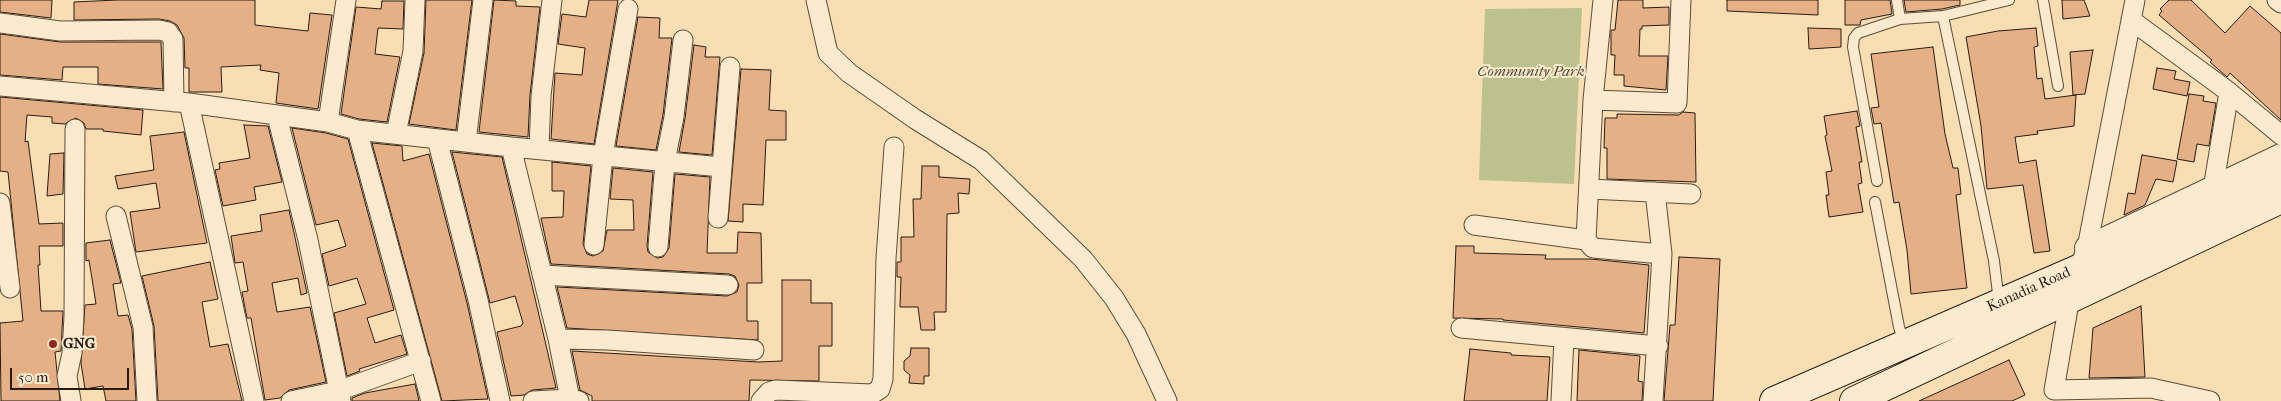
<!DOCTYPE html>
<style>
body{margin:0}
#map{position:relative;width:2281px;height:401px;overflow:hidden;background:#f9deb3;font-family:"IM FELL French Canon",serif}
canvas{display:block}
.scale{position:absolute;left:10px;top:368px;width:119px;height:22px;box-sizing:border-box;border:2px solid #271c13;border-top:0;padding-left:6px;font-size:15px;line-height:18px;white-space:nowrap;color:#271c13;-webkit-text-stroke:4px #fbeace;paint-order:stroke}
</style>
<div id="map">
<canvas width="2281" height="401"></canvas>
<div class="scale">50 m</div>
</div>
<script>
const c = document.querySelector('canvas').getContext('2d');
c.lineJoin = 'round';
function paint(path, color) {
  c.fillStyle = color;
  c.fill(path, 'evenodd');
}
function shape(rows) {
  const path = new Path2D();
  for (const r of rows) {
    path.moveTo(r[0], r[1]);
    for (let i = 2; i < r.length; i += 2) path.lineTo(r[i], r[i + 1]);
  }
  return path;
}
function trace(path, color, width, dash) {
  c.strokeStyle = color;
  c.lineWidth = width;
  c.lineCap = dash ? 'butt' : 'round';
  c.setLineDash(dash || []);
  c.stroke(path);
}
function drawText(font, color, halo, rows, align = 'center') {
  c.font = font + ' "IM FELL French Canon",serif';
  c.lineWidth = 4;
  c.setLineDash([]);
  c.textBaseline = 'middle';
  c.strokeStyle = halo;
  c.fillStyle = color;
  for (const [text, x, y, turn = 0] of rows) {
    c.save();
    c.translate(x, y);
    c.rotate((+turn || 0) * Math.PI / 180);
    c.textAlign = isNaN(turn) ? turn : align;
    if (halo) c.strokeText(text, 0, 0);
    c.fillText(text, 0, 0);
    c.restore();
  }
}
paint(shape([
 [1582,8,1574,184,1479,180,1485,9]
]), '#bbc28e');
const building = shape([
 [0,0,52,0,51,18,0,12,0,0],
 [117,0,255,0,255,25,308,31,310,13,332,15,318,109,276,103,279,73,260,70,261,65,221,67,222,92,189,92,189,68,185,68,184,38,177,25,170,21,159,19,74,20,74,2,117,0],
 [426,0,472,0,456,130,409,124,424,53,426,0],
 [494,0,516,1,516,6,540,7,530,95,528,137,479,132,494,0],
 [589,0,618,0,594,144,551,139,555,73,582,75,585,48,558,44,562,14,586,17,589,0],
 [1618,0,1643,0,1643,8,1669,7,1669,25,1642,26,1642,29,1640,29,1639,56,1668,56,1666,90,1624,86,1624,75,1614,75,1615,55,1611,55,1611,30,1615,30,1618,0],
 [1727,0,1818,0,1818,15,1727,11,1727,0],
 [1845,0,1890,0,1892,14,1861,20,1860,25,1845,25,1845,0],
 [1904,0,1960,0,1960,5,1942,9,1906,12,1904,0],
 [2062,0,2084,0,2090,16,2063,19,2062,0],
 [2169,0,2191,0,2225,33,2250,6,2281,33,2281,120,2230,73,2227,77,2210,62,2212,60,2159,15,2162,11,2160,9,2169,0],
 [382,1,404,1,403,29,378,28,375,54,400,57,387,122,359,119,341,114,356,7,381,9,382,1],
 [638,17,660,18,659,38,672,38,663,115,656,150,616,146,638,17],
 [1808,28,1841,29,1841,47,1809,49,1808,28],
 [2036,28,2038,46,2034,47,2037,79,2042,78,2045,99,2076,95,2074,126,2037,131,2038,134,2015,137,2019,163,2036,160,2050,251,2034,253,2023,185,1987,189,1981,126,1966,37,1998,31,2036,28],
 [0,34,60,42,161,42,163,89,98,84,98,67,63,67,62,80,0,75,0,34],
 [694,45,706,47,705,57,720,57,712,155,679,152,685,118,694,45],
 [1933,47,1945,134,1953,168,1958,168,1961,194,1956,195,1967,288,1911,294,1907,250,1899,202,1894,203,1881,123,1874,124,1871,108,1879,107,1871,54,1933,47],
 [2093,50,2085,94,2073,95,2070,52,2093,50],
 [2157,68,2176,71,2174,79,2190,82,2187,96,2153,89,2157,68],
 [741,69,771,70,769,110,786,111,786,140,766,140,763,205,743,204,743,222,728,221,741,69],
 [2189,94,2204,96,2203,101,2216,103,2209,146,2197,144,2194,162,2177,159,2189,94],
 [0,97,143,110,141,135,103,131,103,129,86,129,84,123,76,118,65,124,52,123,52,117,27,115,25,142,28,141,39,224,63,223,63,246,39,246,40,265,38,265,41,311,63,311,61,351,55,352,60,401,1,401,0,323,23,321,8,172,0,171,0,97],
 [1857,111,1860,126,1856,127,1862,162,1859,162,1862,183,1858,184,1863,212,1829,217,1826,195,1829,195,1826,172,1832,171,1825,136,1827,135,1824,116,1857,111],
 [1683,112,1695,113,1696,182,1607,179,1607,148,1604,148,1605,118,1617,118,1617,114,1679,115,1683,112],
 [244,125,268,126,282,182,254,187,256,200,223,206,215,170,220,169,219,163,250,158,244,125],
 [292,128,326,133,348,139,394,310,367,318,375,343,401,335,407,354,359,369,360,371,347,376,334,313,366,304,357,278,329,286,322,254,346,246,338,220,316,225,292,128],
 [184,132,207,243,136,252,130,212,160,208,156,183,118,189,115,176,154,170,150,136,184,132],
 [372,143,402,146,403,161,429,154,467,303,488,399,442,401,372,143],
 [452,152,502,157,556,388,532,390,524,395,511,396,497,332,521,326,523,323,515,296,490,303,452,152],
 [64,153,63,194,47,196,50,154,64,153],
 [2142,155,2177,161,2173,182,2156,179,2145,205,2124,215,2128,193,2135,194,2142,155],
 [552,162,591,166,583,244,587,254,593,256,603,251,607,230,634,230,633,200,610,199,613,168,653,172,647,246,648,252,657,258,663,257,669,248,675,174,710,177,707,253,737,253,738,232,761,233,762,283,747,283,747,321,758,321,758,340,567,328,557,287,727,296,737,292,739,285,735,276,729,274,551,264,541,218,563,217,564,191,552,191,552,162],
 [922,166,939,166,939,177,970,179,969,194,958,193,959,213,947,214,946,312,934,312,935,330,921,330,918,307,900,307,901,277,897,277,897,262,901,262,901,237,914,237,913,199,921,199,922,166],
 [289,210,307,293,301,295,298,278,272,283,277,312,310,307,326,382,289,390,280,398,265,400,251,318,247,318,242,292,248,291,243,262,235,263,231,236,262,231,260,215,289,210],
 [110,240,121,283,113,284,118,316,128,315,132,329,136,401,106,401,103,386,85,389,81,363,85,305,96,304,89,260,86,261,86,243,110,240],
 [1456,246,1474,246,1474,253,1546,255,1545,259,1591,259,1649,265,1644,333,1503,320,1503,319,1453,318,1456,246],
 [1679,257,1720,259,1713,401,1664,401,1670,325,1675,325,1679,257],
 [210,262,218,299,202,302,210,347,228,344,242,401,158,401,154,326,142,276,210,262],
 [782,280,811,280,811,303,832,303,832,346,819,346,819,381,750,380,749,401,592,401,592,396,580,390,572,351,758,362,782,361,782,280],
 [2141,306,2145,377,2089,378,2093,328,2141,306],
 [911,348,929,348,929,376,924,376,924,384,909,383,910,375,904,370,904,361,910,356,911,348],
 [1470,349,1511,353,1511,355,1550,357,1547,401,1464,401,1470,349],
 [1579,350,1640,356,1638,381,1643,382,1642,401,1577,401,1579,350],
 [2009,360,2025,395,2012,401,1919,401,2009,360],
 [415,384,419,401,352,401,352,398,365,393,415,384]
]);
paint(building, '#e6b086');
trace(building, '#271c13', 1);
const service = shape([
 [1897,0,1900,19],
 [2043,0,2058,86],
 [1943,16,1994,261,1999,302],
 [1877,181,1853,47,1854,38,1858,33,1900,19,1943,16,2009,0],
 [1875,202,1899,327,1904,343]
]);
const minor = shape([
 [816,0,828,53,849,73,915,119,981,160,1083,259,1114,298,1136,334,1167,401],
 [1603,0,1593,100,1586,240,1593,248,1662,254],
 [2277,0,2281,3],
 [2131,20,2229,92,2281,135],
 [0,23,60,31,159,30,168,32,173,39,174,102],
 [0,86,189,103,328,122,357,130,511,147,558,339,570,399],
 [1593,100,1677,103,1681,0],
 [189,103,254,401],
 [277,116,308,240,341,401],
 [328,122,346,0],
 [357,130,431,401],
 [396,134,413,51,415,0],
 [437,139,478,300,500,401],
 [466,142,483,0],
 [511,147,721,167],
 [539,149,541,96,552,0],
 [1590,189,1691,194],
 [2219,198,2213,189,2229,92],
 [0,203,10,288],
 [116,216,143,327,147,401],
 [718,218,730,67],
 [1474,225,1586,240],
 [594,245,603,156,628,9],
 [658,247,665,162,674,117,683,40],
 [2083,258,2087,248,2135,0],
 [542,275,728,285],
 [2071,291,2054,390,2151,388,2210,401],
 [1461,328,1658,346],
 [558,339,607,340,754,350],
 [71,401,67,376,72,353,74,316,75,129],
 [291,401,338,391,421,361],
 [533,401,570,399,579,401],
 [761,401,769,392,776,390,872,394,880,389,883,379,886,258,894,147],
 [1561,401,1564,338],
 [1653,401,1662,254,1655,192]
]);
const tertiary = shape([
 [2087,248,2281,156]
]);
const secondary = shape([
 [1774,401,2078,269,2281,175],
 [1854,401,2281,199]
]);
trace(service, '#5c4c3b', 12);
trace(minor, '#5c4c3b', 21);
trace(tertiary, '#5c4c3b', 26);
trace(secondary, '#271c13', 30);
trace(service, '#fbeace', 10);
trace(minor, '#fbeace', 19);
trace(tertiary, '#fbeace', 24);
trace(secondary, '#fbeace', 28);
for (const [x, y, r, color] of [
 [53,344,5,"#8f2418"]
]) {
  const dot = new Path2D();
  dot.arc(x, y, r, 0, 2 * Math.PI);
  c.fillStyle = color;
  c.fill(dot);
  trace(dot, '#fbeace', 2);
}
drawText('italic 15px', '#534e38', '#fbeace', [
 ["Community Park",1531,72]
]);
drawText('15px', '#271c13', '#fbeace', [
 ["Kanadia Road",2029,290,-24]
]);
drawText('bold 15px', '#271c13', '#fbeace', [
 ["GNG",63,344]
], 'left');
</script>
